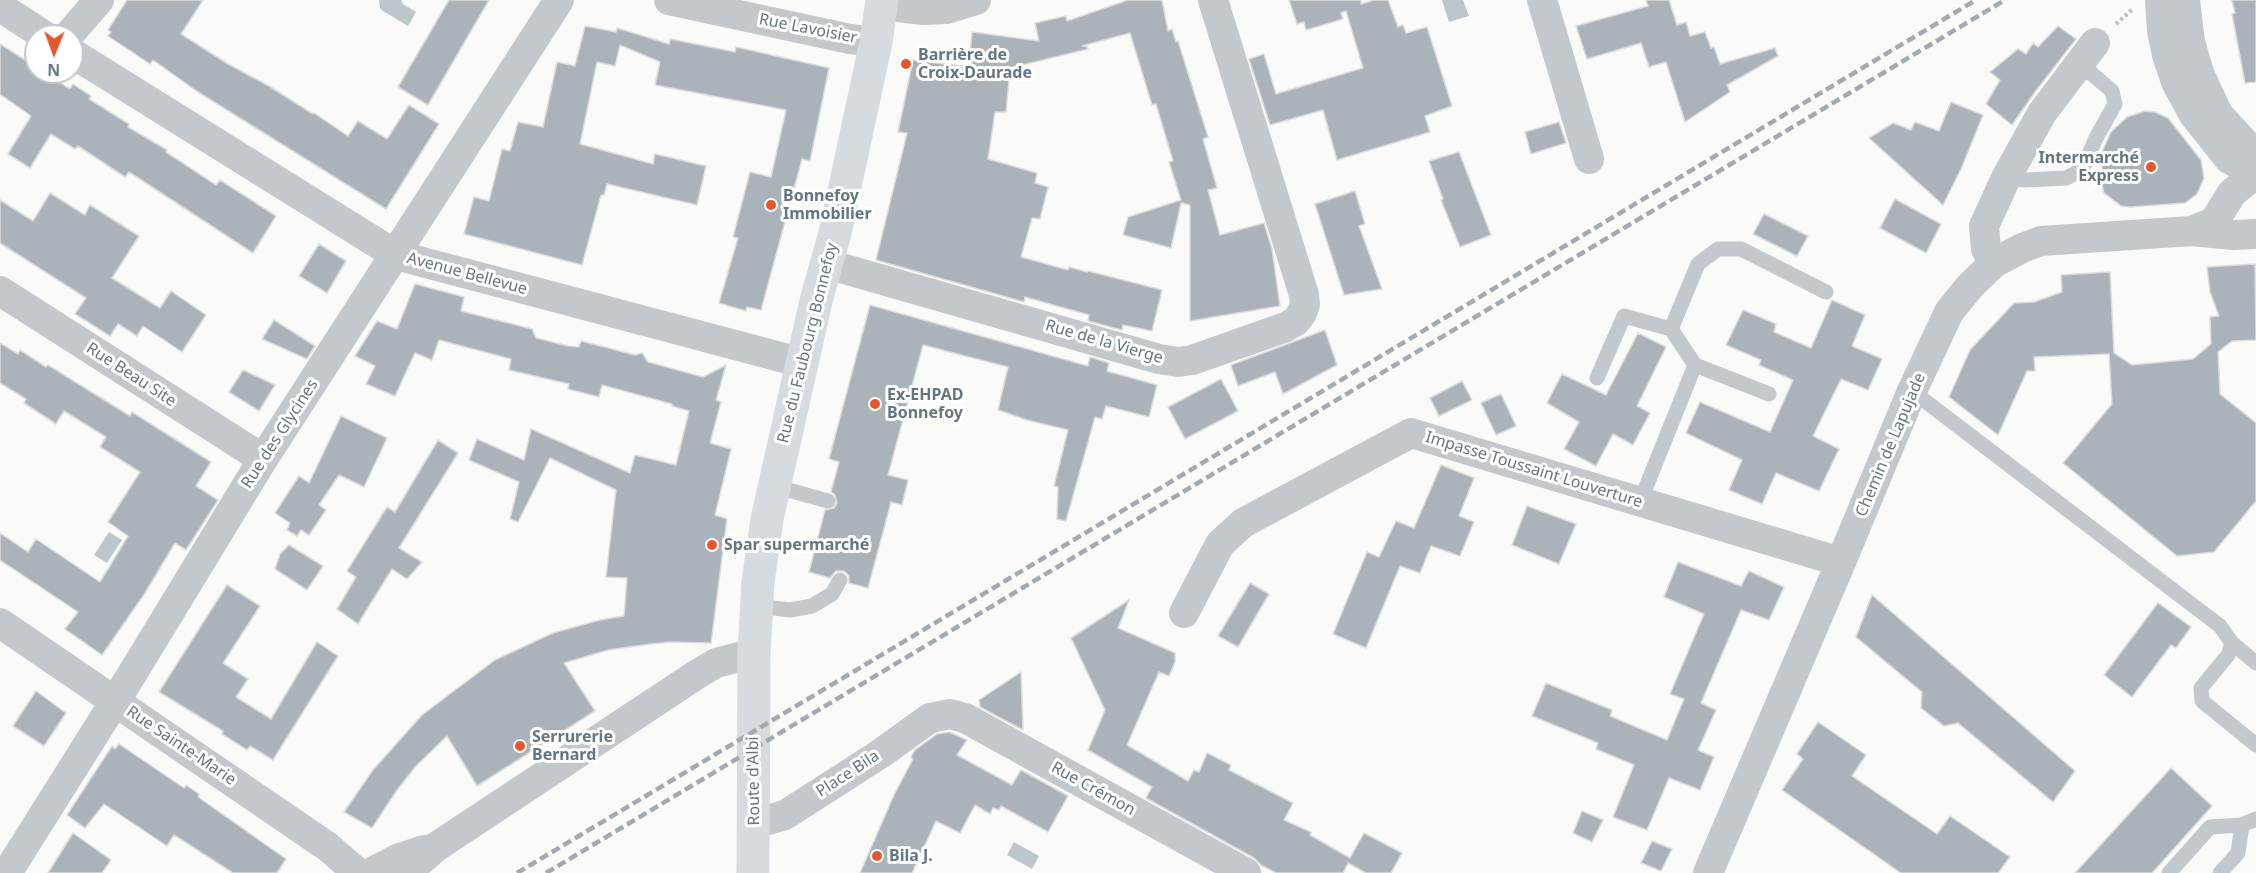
<!DOCTYPE html>
<meta charset="utf-8">
<style>
body{margin:0}
#map{position:relative;width:2256px;height:873px;overflow:hidden;background:#fafaf8;font-family:"Noto Sans",sans-serif}
canvas{display:block}
.north{position:absolute;left:24px;top:24px;width:60px;height:60px;box-sizing:border-box;background:#fff;border:2px solid #c1c8cd;border-radius:50%;rotate:181deg;font-size:16px;font-weight:700;line-height:24px;text-align:center;color:#657683}
.north::after{content:'';display:block;margin:auto;width:21px;height:27px;background:#e4572e;clip-path:polygon(50% 0,100% 100%,50% 72%,0 100%)}
</style>
<div id="map">
<canvas width="2256" height="873"></canvas>
<div class="north">N</div>
</div>
<script>
const c = document.querySelector('canvas').getContext('2d');
c.lineJoin = 'round';
function paint(path, color) {
  c.fillStyle = color;
  c.fill(path, 'evenodd');
}
function shape(rows) {
  const path = new Path2D();
  for (const r of rows) {
    path.moveTo(r[0], r[1]);
    for (let i = 2; i < r.length; i += 2) path.lineTo(r[i], r[i + 1]);
  }
  return path;
}
function trace(path, color, width, dash) {
  c.strokeStyle = color;
  c.lineWidth = width;
  c.lineCap = dash ? 'butt' : 'round';
  c.setLineDash(dash || []);
  c.stroke(path);
}
function drawText(font, color, halo, rows, align = 'center') {
  c.font = font + ' "Noto Sans",sans-serif';
  c.lineWidth = 6;
  c.setLineDash([]);
  c.textBaseline = 'middle';
  c.strokeStyle = halo;
  c.fillStyle = color;
  for (const [text, x, y, turn = 0] of rows) {
    c.save();
    c.translate(x, y);
    c.rotate((+turn || 0) * Math.PI / 180);
    c.textAlign = isNaN(turn) ? turn : align;
    if (halo) c.strokeText(text, 0, 0);
    c.fillText(text, 0, 0);
    c.restore();
  }
}
paint(shape([
 [379,0,401,0,403,4,416,12,408,26,383,11,380,8],
 [1442,0,1463,0,1469,16,1449,22],
 [109,532,122,540,107,563,94,555],
 [1014,842,1039,856,1032,869,1007,855]
]), '#bbc7cb');
const building = shape([
 [127,0,203,0,181,34,228,64,269,86,313,114,314,113,348,136,358,121,387,139,409,105,439,124,386,209,198,92,153,60,150,64,108,36,111,32,108,30,127,0],
 [449,0,489,0,428,105,398,87,449,0],
 [1128,0,1162,0,1168,31,1172,29,1176,42,1178,41,1208,137,1203,139,1217,188,1208,190,1220,235,1264,223,1272,249,1280,306,1190,321,1190,205,1181,203,1171,248,1123,235,1128,217,1181,200,1169,162,1173,161,1156,104,1152,105,1130,33,1082,46,1087,47,1088,49,1010,68,1006,112,995,112,988,159,1037,173,1035,183,1048,187,1040,219,1032,218,1021,257,1068,270,1069,267,1087,272,1088,271,1162,290,1152,331,1123,325,1122,330,1088,321,1089,315,1025,297,1024,302,876,260,907,133,898,132,913,60,969,67,972,32,1039,41,1035,23,1066,16,1067,21,1128,0],
 [1289,0,1361,0,1361,4,1374,0,1388,0,1398,27,1403,25,1406,33,1427,27,1452,106,1425,116,1430,132,1337,160,1323,110,1270,125,1249,59,1264,54,1276,94,1363,68,1346,11,1341,13,1343,19,1306,30,1304,22,1297,24,1289,0],
 [1646,0,1669,0,1677,25,1686,22,1690,36,1705,32,1711,48,1714,47,1720,64,1775,48,1778,56,1727,85,1730,92,1685,122,1666,62,1649,67,1641,43,1587,59,1576,26,1648,6,1646,0],
 [2232,0,2256,0,2256,82,2245,83,2232,14,2235,13,2232,0],
 [585,26,616,32,617,28,669,44,670,39,735,52,736,47,829,68,810,161,802,159,761,310,747,307,746,311,719,303,738,238,733,237,750,172,771,177,786,110,655,85,660,62,620,45,615,66,597,62,580,144,653,164,655,154,706,166,697,205,607,184,604,195,601,195,582,265,464,234,474,197,489,201,502,149,510,151,518,122,543,127,557,62,575,66,585,26],
 [2058,26,2076,39,2035,92,2012,125,1986,104,2000,80,1990,72,2018,49,2026,54,2033,43,2038,47,2058,26],
 [0,44,36,67,36,72,44,72,68,88,71,88,73,84,91,96,89,99,129,124,128,127,167,150,166,152,216,185,220,180,276,216,253,253,129,172,125,177,78,146,75,149,51,134,30,168,8,154,31,116,0,94,0,44],
 [1951,102,1983,115,1961,169,1943,205,1869,138,1893,123,1911,130,1915,122,1939,131,1951,102],
 [2145,111,2155,112,2168,118,2201,160,2204,178,2197,194,2185,203,2130,207,2121,206,2104,193,2102,186,2102,163,2098,161,2111,132,2127,117,2145,111],
 [1559,122,1566,143,1531,154,1525,132,1559,122],
 [1459,152,1491,235,1460,247,1441,200,1443,199,1429,161,1459,152],
 [1355,191,1365,224,1359,226,1382,289,1344,295,1315,204,1355,191],
 [50,193,85,215,90,205,139,236,112,278,160,308,171,291,206,315,182,352,143,326,137,336,118,324,110,336,75,314,86,298,0,243,0,200,33,221,50,193],
 [1895,199,1941,224,1926,253,1880,228,1895,199],
 [1764,214,1808,236,1797,256,1753,234,1764,214],
 [319,244,346,261,327,293,299,276,319,244],
 [2255,264,2256,340,2232,341,2218,352,2220,394,2256,423,2256,501,2214,552,2177,556,2063,463,2112,404,2109,354,2034,357,2035,371,2027,371,1998,435,1949,397,1970,350,2014,303,2034,302,2062,292,2061,275,2110,272,2114,353,2132,365,2193,359,2211,344,2210,317,2219,316,2210,292,2207,267,2255,264],
 [415,284,464,297,461,311,532,329,536,338,568,346,579,347,581,341,635,355,642,353,648,362,703,377,726,365,716,400,721,402,710,443,731,449,715,515,727,519,711,643,670,642,650,644,608,650,564,663,595,711,477,786,447,736,416,766,397,790,372,828,344,812,373,770,422,715,495,660,553,633,600,620,624,616,627,578,606,577,616,490,550,458,518,522,510,519,519,482,469,460,477,439,524,460,531,429,630,473,635,455,676,465,689,411,672,406,672,404,602,385,599,397,568,389,569,384,509,370,511,359,439,340,432,360,415,353,395,396,366,384,375,366,355,356,377,321,397,329,415,284],
 [1832,300,1865,315,1852,346,1882,359,1868,390,1841,379,1813,436,1839,449,1819,491,1776,473,1762,504,1729,490,1742,460,1686,433,1700,402,1770,432,1793,380,1759,365,1761,360,1726,345,1743,310,1776,324,1774,332,1811,348,1832,300],
 [870,305,1088,366,1090,357,1109,363,1107,371,1157,385,1149,417,1106,406,1102,419,1095,417,1066,521,1057,519,1058,487,1054,486,1068,430,1027,420,998,410,1008,367,923,345,888,475,908,480,902,505,891,502,868,588,849,583,849,576,844,571,836,571,830,578,809,572,825,510,834,508,837,503,835,495,831,492,839,462,829,459,870,305],
 [274,320,315,346,307,359,262,339,274,320],
 [1325,330,1337,365,1283,394,1275,372,1238,386,1231,365,1325,330],
 [1638,333,1666,347,1637,406,1650,413,1633,445,1613,434,1596,466,1564,449,1579,422,1547,403,1562,374,1606,395,1638,333],
 [0,343,18,354,20,350,46,367,48,365,130,416,132,412,211,462,196,486,218,500,186,550,175,543,145,593,102,655,65,629,78,612,0,560,0,533,28,552,36,539,100,582,128,536,108,522,140,472,100,447,106,437,64,411,56,424,24,403,26,399,0,383,0,343],
 [243,370,275,385,259,411,229,392,243,370],
 [1221,379,1238,411,1185,439,1168,407,1221,379],
 [1462,381,1472,400,1439,416,1430,398,1462,381],
 [1501,394,1516,426,1496,435,1481,403,1501,394],
 [341,416,387,438,364,487,339,475,319,505,326,510,309,535,301,530,297,536,287,530,290,523,275,513,299,476,309,483,341,416],
 [438,440,458,453,399,548,422,562,407,579,392,569,358,624,337,609,356,577,347,571,387,507,395,512,438,440],
 [1441,465,1474,478,1459,516,1474,522,1460,556,1431,546,1420,573,1400,566,1366,648,1333,634,1367,552,1379,557,1396,521,1414,528,1441,465],
 [1527,506,1576,524,1559,564,1512,545,1527,506],
 [289,545,323,566,307,590,275,569,280,554,289,545],
 [1678,562,1741,586,1749,571,1784,587,1769,620,1741,610,1701,703,1716,710,1698,750,1714,757,1700,790,1669,778,1647,830,1613,817,1634,765,1596,749,1598,743,1532,716,1546,683,1612,710,1610,716,1667,740,1684,699,1670,694,1704,614,1664,597,1678,562],
 [1250,583,1269,594,1238,647,1218,636,1250,583],
 [227,585,260,606,223,663,248,679,236,697,271,719,317,642,338,656,273,760,250,746,247,750,222,734,223,731,159,692,227,585],
 [1872,595,2075,771,2053,802,1958,723,1944,726,1921,708,1922,692,1856,637,1872,595],
 [1129,600,1118,628,1175,653,1175,662,1169,676,1159,672,1127,745,1188,781,1194,770,1199,772,1207,753,1231,765,1229,770,1293,803,1284,820,1311,832,1310,835,1350,858,1364,833,1402,853,1391,873,1366,873,1348,863,1343,873,1276,873,1261,865,1254,858,1146,798,1152,787,1088,750,1105,710,1071,638,1129,600],
 [2158,603,2191,627,2176,648,2171,645,2132,697,2104,675,2158,603],
 [1021,672,1023,730,980,707,979,700,1021,672],
 [36,691,66,713,44,746,13,726,36,691],
 [1818,722,1866,755,1852,776,1937,834,1950,816,2010,857,1998,873,1901,873,1782,790,1803,759,1797,754,1818,722],
 [949,732,967,740,957,755,1012,785,1021,770,1068,796,1048,832,1001,806,999,810,993,808,990,814,975,805,960,833,936,821,912,873,860,873,894,795,913,759,911,757,915,750,937,734,949,732],
 [119,744,184,788,186,785,199,794,198,797,286,859,277,873,233,873,174,835,167,846,104,804,85,828,67,815,112,746,115,749,119,744],
 [2171,768,2212,806,2162,862,2152,873,2075,873,2171,768],
 [1582,811,1603,820,1592,842,1573,833,1582,811],
 [73,833,111,860,102,873,48,873,73,833],
 [1652,841,1672,849,1661,871,1641,863,1652,841]
]);
paint(building, '#aab3b9');
trace(building, '#dcdcda', 1.5);
trace(shape([
 [2116,24,2133,9]
]), '#bbbfc2', 4, [3, 3]);
trace(shape([
 [2006,178,2025,180,2066,178,2082,170,2096,138,2115,104,2112,91,2091,73,2073,71],
 [1695,365,1769,394],
 [1597,378,1624,316,1671,329],
 [1912,391,2220,626,2232,643,2256,663],
 [774,486,828,501],
 [1640,502,1695,365,1671,329,1698,264,1718,249,1741,249,1826,292],
 [757,606,790,610,812,606,832,594,840,580],
 [2232,643,2228,655,2201,688,2202,701,2256,745],
 [2169,873,2210,827,2242,825,2256,819],
 [2220,873,2238,853,2242,825]
]), '#c3c8cc', 15);
trace(shape([
 [669,0,850,39,876,42],
 [1542,0,1589,159],
 [2160,0,2162,31,2167,55,2176,82,2194,115,2229,159,2256,174],
 [2185,0,2190,42,2199,73,2218,114,2250,149,2255,174],
 [882,5,923,10,947,9,976,0],
 [0,7,45,36],
 [68,36,99,0],
 [72,53,396,255,803,363],
 [2192,231,2214,222,2232,193,2255,174],
 [1994,263,1986,249,1984,226,2006,178,2042,113,2095,43],
 [827,264,1159,359,1178,362,1192,360,1286,327,1296,321,1302,313,1305,304,1304,295,1213,0],
 [0,291,263,459],
 [1184,613,1220,544,1243,523,1411,433,1841,562],
 [0,623,328,847,358,873],
 [754,824,785,815,880,754,930,718,950,714,965,718,1246,873],
 [7,873,129,679,263,459,559,0],
 [370,873,397,859,424,850],
 [406,873,436,847,696,675,716,663,754,653],
 [1708,873,1841,562,1912,391,1949,312,1970,286,1994,263,2022,248,2041,241,2192,231,2233,235,2256,234]
]), '#c3c8cc', 30);
trace(shape([
 [753,873,754,653,758,582,767,519,816,301,835,233,876,42,882,0]
]), '#d6dbdf', 33);
trace(shape([
 [517,873,1976,0],
 [546,873,2005,0]
]), '#a2aab0', 4.5, [9, 4.5]);
for (const [x, y, r, color] of [
 [906,64,6,"#e4572e"],
 [2151,167,6,"#e4572e"],
 [771,205,6,"#e4572e"],
 [875,404,6,"#e4572e"],
 [712,545,6,"#e4572e"],
 [520,746,6,"#e4572e"],
 [877,856,6,"#e4572e"]
]) {
  const dot = new Path2D();
  dot.arc(x, y, r, 0, 2 * Math.PI);
  c.fillStyle = color;
  c.fill(dot);
  trace(dot, '#fff', 2);
}
drawText('16px', '#657683', '#fff', [
 ["Rue Lavoisier",808,29,11],
 ["Avenue Bellevue",467,274,15],
 ["Rue de la Vierge",1104,342,16],
 ["Rue du Faubourg Bonnefoy",808,343,-76],
 ["Rue Beau Site",131,375,33],
 ["Rue des Glycines",280,434,-57],
 ["Chemin de Lapujade",1891,445,-67],
 ["Impasse Toussaint Louverture",1534,470,17],
 ["Rue Sainte-Marie",181,746,34],
 ["Place Bila",848,774,-33],
 ["Route d'Albi",754,781,-91],
 ["Rue Crémon",1093,789,29]
]);
drawText('bold 16px', '#657683', '#fff', [
 ["Barrière de",918,55],
 ["Croix-Daurade",918,73],
 ["Intermarché",2139,158,"right"],
 ["Express",2139,176,"right"],
 ["Bonnefoy",783,196],
 ["Immobilier",783,214],
 ["Ex-EHPAD",887,395],
 ["Bonnefoy",887,413],
 ["Spar supermarché",724,545],
 ["Serrurerie",532,737],
 ["Bernard",532,755],
 ["Bila J.",889,856]
], 'left');
</script>
